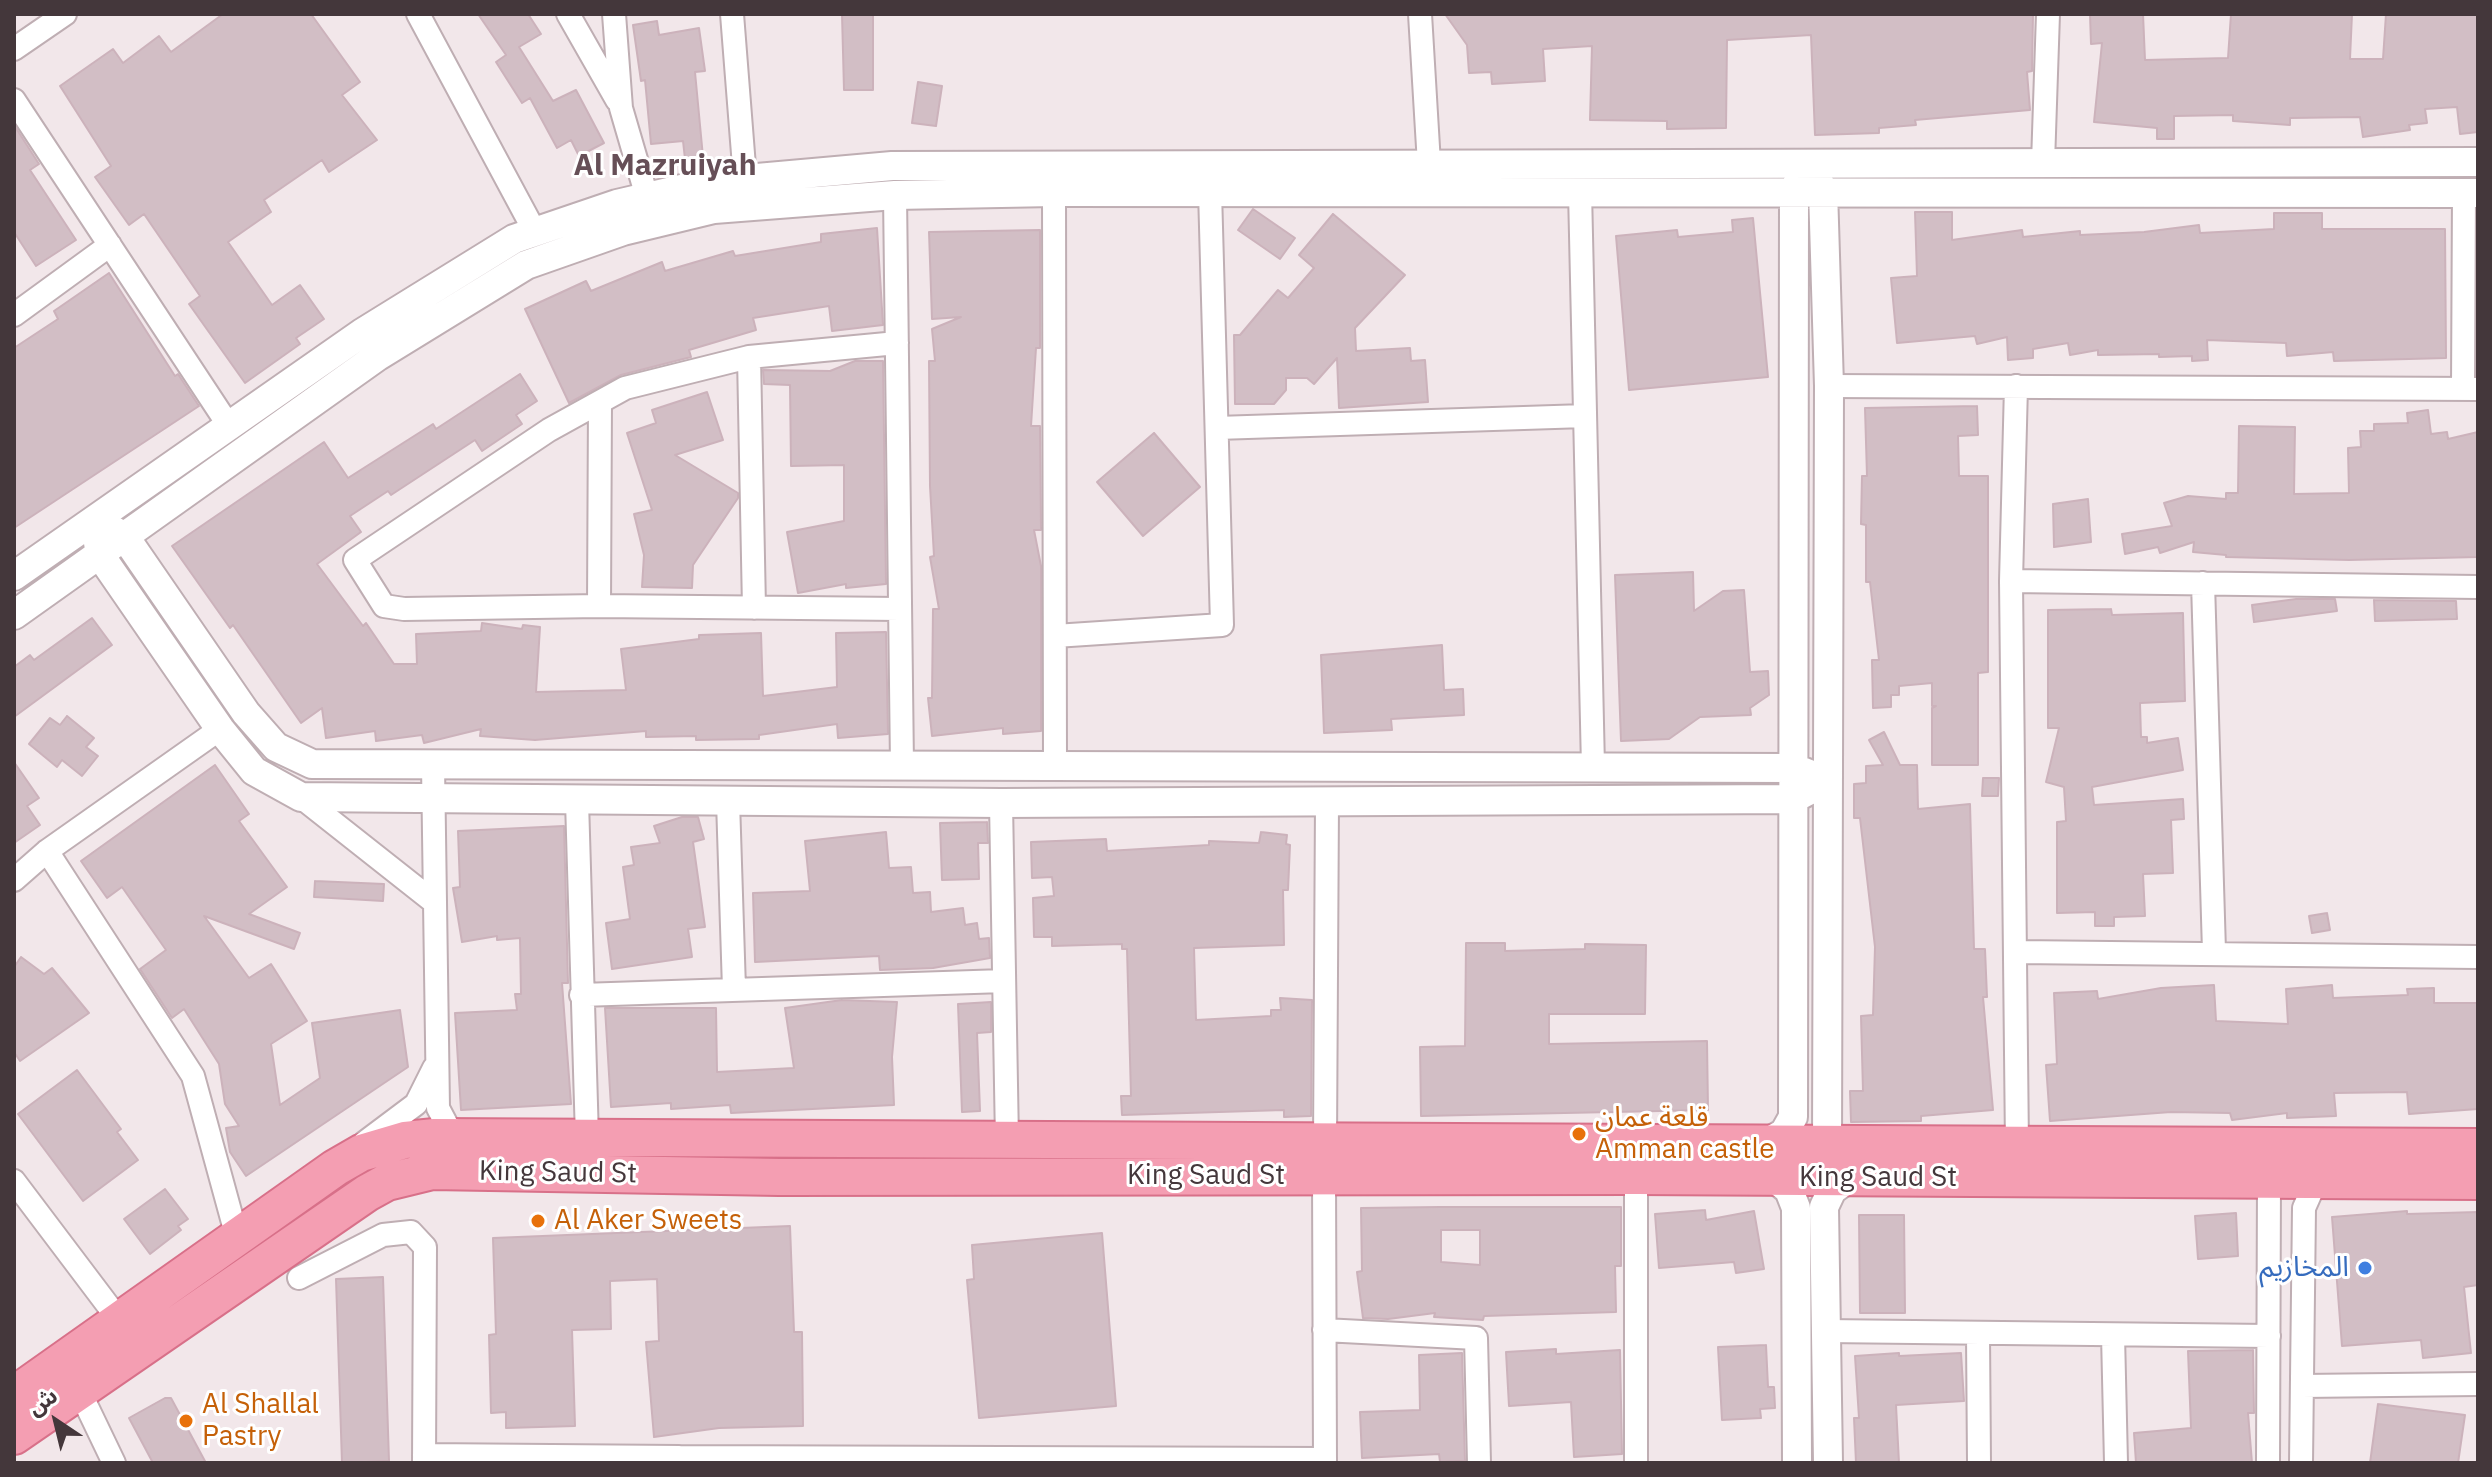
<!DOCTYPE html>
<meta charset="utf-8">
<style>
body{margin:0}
#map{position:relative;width:2492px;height:1477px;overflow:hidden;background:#f2e7ea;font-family:"IBM Plex Sans","Noto Sans Arabic",sans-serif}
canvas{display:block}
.frame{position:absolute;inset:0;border:16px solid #44373b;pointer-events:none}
.north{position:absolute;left:16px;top:1381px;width:80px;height:80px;-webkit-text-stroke:6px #fff;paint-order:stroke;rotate:325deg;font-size:22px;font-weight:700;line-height:32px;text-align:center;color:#44373b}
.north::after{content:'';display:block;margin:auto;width:28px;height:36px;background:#44373b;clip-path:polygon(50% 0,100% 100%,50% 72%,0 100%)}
</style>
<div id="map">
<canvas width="2492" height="1477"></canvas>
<div class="frame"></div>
<div class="north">ش</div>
</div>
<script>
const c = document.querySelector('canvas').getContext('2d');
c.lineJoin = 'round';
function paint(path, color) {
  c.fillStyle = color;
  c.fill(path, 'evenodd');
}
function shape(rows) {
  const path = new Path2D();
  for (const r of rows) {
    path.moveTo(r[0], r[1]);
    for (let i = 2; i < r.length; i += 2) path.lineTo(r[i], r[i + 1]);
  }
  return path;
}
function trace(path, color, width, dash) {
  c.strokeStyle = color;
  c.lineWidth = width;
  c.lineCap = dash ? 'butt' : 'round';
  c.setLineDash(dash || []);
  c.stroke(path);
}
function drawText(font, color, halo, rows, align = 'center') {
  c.font = font + ' "IBM Plex Sans","Noto Sans Arabic",sans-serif';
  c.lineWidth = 6;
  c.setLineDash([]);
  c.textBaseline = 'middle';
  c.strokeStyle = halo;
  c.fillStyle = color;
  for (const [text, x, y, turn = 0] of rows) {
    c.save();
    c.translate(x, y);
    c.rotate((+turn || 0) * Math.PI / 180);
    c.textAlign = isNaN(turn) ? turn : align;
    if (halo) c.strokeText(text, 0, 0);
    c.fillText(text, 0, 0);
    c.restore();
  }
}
const building = shape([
 [223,14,311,14,360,82,342,95,377,140,329,172,322,160,264,200,271,212,228,242,272,305,300,285,324,319,296,338,300,344,245,383,189,304,200,296,144,214,129,225,95,177,111,166,60,86,113,49,123,63,159,36,171,52,223,14],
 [478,14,528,14,541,34,519,47,553,101,576,90,604,143,579,156,571,140,557,148,530,98,522,103,496,62,506,55,478,14],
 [842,14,873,14,873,90,844,90,842,14],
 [1445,14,2033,14,2032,71,2027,72,2030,110,1915,120,1916,125,1879,128,1879,133,1815,135,1811,35,1727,40,1726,128,1667,129,1667,121,1590,120,1592,46,1543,49,1545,81,1492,84,1491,72,1469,73,1467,45,1445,14],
 [2090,14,2143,14,2145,60,2228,58,2231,14,2352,14,2350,59,2383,59,2386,14,2478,14,2478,132,2460,134,2457,107,2425,109,2427,123,2409,125,2410,130,2363,137,2360,117,2290,118,2290,125,2233,121,2233,115,2174,116,2174,139,2157,139,2157,128,2094,122,2102,43,2091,44,2090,14],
 [657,21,659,35,699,28,705,71,695,72,703,157,685,159,683,141,651,144,645,80,641,81,633,25,657,21],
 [918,82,942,86,936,126,912,123,918,82],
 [14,125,39,164,30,170,76,240,36,266,14,232,14,125],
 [1253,209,1295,238,1280,259,1238,230,1253,209],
 [1915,212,1952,212,1952,240,2022,230,2023,237,2080,231,2080,235,2144,232,2199,225,2200,233,2274,229,2274,213,2322,213,2322,229,2445,229,2446,358,2334,361,2333,352,2287,356,2286,343,2207,340,2208,360,2192,361,2192,356,2159,357,2159,354,2098,355,2098,350,2070,355,2068,343,2033,349,2033,358,2008,360,2007,337,1977,344,1975,336,1897,343,1891,278,1917,276,1915,212],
 [1333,214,1405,275,1355,328,1356,351,1410,348,1411,361,1425,360,1428,402,1339,408,1337,358,1314,384,1307,378,1286,378,1286,390,1274,404,1235,404,1234,335,1240,335,1278,290,1288,298,1314,268,1299,255,1333,214],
 [1753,218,1768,377,1629,390,1616,236,1677,230,1678,237,1733,232,1732,220,1753,218],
 [877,228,883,325,832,331,829,306,753,318,756,330,689,350,691,357,621,375,569,403,525,309,586,281,591,291,662,262,665,271,733,251,735,256,821,242,821,234,877,228],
 [1040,230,1040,348,1036,348,1031,426,1040,426,1041,530,1034,530,1041,566,1041,731,1003,734,1003,728,932,736,928,698,932,698,933,609,939,609,930,557,934,556,930,486,929,361,935,361,932,329,961,317,932,319,929,232,1040,230],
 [109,273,175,376,178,374,199,406,14,528,14,348,58,319,54,311,109,273],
 [855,361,883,361,886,584,846,588,846,584,798,593,787,532,844,521,844,465,791,466,790,385,764,384,763,370,830,371,855,361],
 [520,374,537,401,516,415,522,424,482,451,475,440,391,495,388,491,350,516,361,532,317,564,363,626,366,623,394,664,417,664,416,634,481,631,482,623,522,629,523,625,540,627,536,692,626,690,621,649,699,639,699,635,761,633,763,696,837,687,836,633,886,632,888,734,838,738,837,724,759,735,759,739,696,740,696,736,646,737,646,731,535,740,480,736,481,729,424,743,422,735,376,741,375,731,326,738,322,708,301,723,233,625,230,628,172,546,324,442,348,478,433,424,436,429,520,374],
 [707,392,723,440,675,455,738,493,738,498,693,565,692,588,642,587,644,555,634,514,652,510,627,433,656,423,652,410,707,392],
 [1977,406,1978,435,1958,436,1959,476,1988,476,1988,672,1978,673,1978,765,1932,765,1932,708,1936,706,1932,706,1932,683,1899,686,1899,695,1891,695,1891,707,1873,708,1872,660,1879,660,1870,582,1866,582,1866,525,1861,524,1862,476,1867,476,1865,408,1977,406],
 [2428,410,2431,434,2447,432,2448,439,2478,432,2478,557,2349,560,2226,557,2226,555,2193,552,2194,542,2160,553,2158,547,2125,554,2122,534,2172,526,2164,503,2188,496,2226,499,2226,493,2238,493,2239,426,2295,427,2294,494,2349,493,2348,448,2361,447,2360,431,2374,431,2374,424,2408,423,2407,413,2428,410],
 [1154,433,1200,487,1143,536,1097,482,1154,433],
 [2088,499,2091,542,2054,547,2053,504,2088,499],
 [1693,572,1694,611,1723,591,1744,590,1750,672,1768,671,1769,695,1750,708,1751,715,1700,717,1669,739,1621,741,1615,575,1693,572],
 [2296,599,2335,599,2337,611,2254,622,2252,605,2296,599],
 [2374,600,2456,601,2457,619,2375,621,2374,600],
 [2111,609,2112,615,2183,613,2185,701,2140,703,2141,737,2147,737,2147,743,2178,738,2183,770,2092,787,2094,805,2183,799,2184,819,2171,820,2173,873,2143,874,2145,916,2114,917,2114,926,2095,926,2095,912,2057,913,2057,822,2066,821,2064,787,2046,782,2059,728,2048,728,2048,610,2111,609],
 [92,618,112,645,14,717,14,667,30,655,34,660,92,618],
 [1442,645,1444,690,1463,689,1464,715,1391,719,1392,730,1324,733,1321,655,1442,645],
 [67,716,94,738,86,747,98,756,82,776,62,760,57,767,29,744,50,718,60,725,67,716],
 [1884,732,1900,765,1917,765,1918,809,1970,804,1974,949,1985,949,1987,997,1983,997,1993,1110,1921,1116,1921,1121,1851,1122,1850,1091,1863,1091,1861,1016,1873,1015,1875,947,1860,818,1854,818,1854,784,1866,783,1866,766,1883,765,1869,740,1884,732],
 [14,762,39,798,27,806,40,825,14,843,14,762],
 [215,765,249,814,239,821,287,887,249,914,300,933,294,949,204,916,249,978,271,964,307,1021,271,1044,280,1105,320,1078,312,1023,400,1010,408,1067,246,1176,230,1152,226,1128,239,1126,225,1104,219,1064,184,1009,172,1018,140,969,166,950,122,887,107,898,81,861,215,765],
 [1983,778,1999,778,1998,796,1982,796,1983,778],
 [682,817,698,817,704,839,693,842,705,927,688,929,692,957,612,969,606,923,630,919,623,867,634,865,631,847,660,843,654,826,682,817],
 [987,822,988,843,978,843,979,879,942,880,940,823,987,822],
 [564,826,568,983,562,983,571,1104,461,1110,455,1013,517,1010,515,994,521,994,520,938,497,940,497,936,462,942,453,888,460,887,458,831,564,826],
 [886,832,889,868,911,867,913,893,930,892,931,912,963,908,965,925,977,923,979,939,989,938,990,958,933,968,880,970,879,956,755,962,753,893,810,891,805,841,886,832],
 [1261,832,1287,835,1286,844,1290,845,1288,890,1283,890,1284,945,1194,948,1196,1020,1271,1016,1271,1010,1281,1010,1280,998,1312,1000,1311,1116,1284,1117,1284,1110,1122,1115,1121,1096,1131,1096,1127,949,1122,949,1122,944,1052,946,1052,937,1034,937,1033,898,1054,896,1052,877,1032,878,1031,842,1106,839,1107,851,1209,845,1209,841,1259,843,1261,832],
 [315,881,384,884,383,901,314,897,315,881],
 [2327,913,2330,930,2312,933,2309,916,2327,913],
 [1466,943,1505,943,1505,951,1585,949,1585,944,1646,945,1645,1014,1549,1014,1549,1044,1707,1041,1708,1110,1421,1116,1420,1047,1465,1046,1466,943],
 [21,957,44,974,52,968,89,1013,20,1061,14,1052,14,967,21,957],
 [2214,985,2216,1021,2288,1024,2286,989,2332,985,2333,998,2408,995,2407,989,2434,988,2434,1003,2478,1003,2478,1109,2409,1114,2407,1092,2334,1093,2336,1116,2287,1118,2287,1113,2232,1120,2230,1113,2171,1112,2050,1121,2046,1065,2057,1064,2054,993,2097,991,2098,999,2161,988,2214,985],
 [842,1000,897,1002,892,1057,894,1105,731,1113,730,1105,671,1109,671,1103,611,1107,605,1008,716,1008,717,1072,794,1068,785,1008,842,1000],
 [991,1002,991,1032,977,1033,980,1111,962,1112,958,1004,991,1002],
 [77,1070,121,1129,117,1132,138,1160,83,1201,18,1114,77,1070],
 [165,1189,188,1219,178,1226,181,1230,150,1254,124,1219,165,1189],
 [1440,1207,1621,1207,1621,1266,1615,1266,1616,1312,1484,1316,1483,1320,1434,1317,1435,1313,1388,1319,1363,1318,1357,1272,1362,1271,1361,1208,1440,1207],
 [1441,1230,1480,1230,1480,1265,1441,1262,1441,1230],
 [1705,1210,1706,1220,1754,1211,1764,1269,1736,1273,1734,1262,1659,1268,1655,1214,1705,1210],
 [2407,1211,2407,1214,2478,1212,2478,1285,2464,1287,2471,1353,2423,1358,2421,1340,2342,1346,2332,1217,2407,1211],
 [2236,1213,2238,1256,2198,1259,2195,1216,2236,1213],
 [1859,1215,1904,1215,1905,1313,1860,1313,1859,1215],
 [790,1226,794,1332,802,1332,803,1426,719,1428,654,1437,646,1342,659,1341,657,1279,610,1281,611,1329,572,1330,575,1426,506,1428,506,1412,491,1413,489,1335,496,1334,493,1238,790,1226],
 [1102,1233,1116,1406,979,1418,967,1280,974,1279,972,1245,1102,1233],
 [383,1277,389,1461,342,1463,336,1279,383,1277],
 [1766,1345,1768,1387,1774,1387,1775,1408,1760,1409,1761,1418,1722,1420,1718,1347,1766,1345],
 [1556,1349,1556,1354,1620,1350,1622,1454,1574,1457,1571,1402,1509,1406,1506,1352,1556,1349],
 [2253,1350,2254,1413,2248,1413,2252,1463,2136,1463,2134,1433,2191,1428,2188,1351,2253,1350],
 [1462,1353,1465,1461,1440,1462,1439,1454,1362,1458,1360,1412,1420,1410,1419,1355,1462,1353],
 [1899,1353,1899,1356,1961,1353,1964,1401,1896,1405,1899,1463,1856,1463,1854,1418,1859,1418,1855,1356,1899,1353],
 [165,1398,171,1398,206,1463,153,1463,129,1418,165,1398],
 [2378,1404,2465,1415,2458,1463,2370,1463,2378,1404]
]);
paint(building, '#d2bec5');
trace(building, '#ccb2bb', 2);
const minor = shape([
 [418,14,535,232],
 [568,14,617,100],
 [614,14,621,108,647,197],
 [732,14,745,179],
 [1420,14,1429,164],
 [14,49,65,14],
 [14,100,229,426],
 [2043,163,2048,14],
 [1580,191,1593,767],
 [1054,192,1055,766],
 [895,195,902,765],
 [14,315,110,245],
 [897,343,749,357,625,388,549,430,355,560,384,606,404,609,599,606,900,609],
 [749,357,754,608],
 [1829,386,2478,389],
 [2016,386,2011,581,2017,1146],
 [2463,388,2464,193],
 [1217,428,1585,416],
 [2011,581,2478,587],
 [2203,583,2214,951],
 [599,606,600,402],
 [1055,636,1222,625,1210,191],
 [433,765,438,1108,448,1127,464,1135],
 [301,797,434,902],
 [577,801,587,1138],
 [728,801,734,989],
 [1001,803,1007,1141],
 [47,851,193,1076,237,1237],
 [14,880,47,851,220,729],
 [2018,952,2478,957],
 [581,995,1004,981],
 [364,1143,416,1104,434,1068],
 [1325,1144,1327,802],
 [1324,1176,1325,1463],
 [14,1181,119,1320],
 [299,1278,383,1235,411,1232,425,1247,424,1463],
 [1324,1330,1476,1338,1479,1463],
 [1825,1331,2269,1336],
 [1978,1335,1979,1463],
 [2113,1335,2116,1463],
 [2302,1386,2478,1384],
 [79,1390,114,1463],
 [424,1455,679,1457,679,1463],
 [679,1457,1325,1459],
 [1636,1463,1636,1176],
 [2268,1463,2269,1179],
 [2301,1463,2304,1208,2312,1190,2329,1181]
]);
const tertiary = shape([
 [1814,174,1823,190,1829,386,1827,1144,1820,1160],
 [109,528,125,537,246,713,276,747,312,764,1794,768,1827,781],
 [97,536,100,555,220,729,254,771,301,797,1001,803,1793,799,1827,781],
 [14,576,362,333,514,239,617,204,712,182,892,166,2478,162],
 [14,615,378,356,526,265,623,231,714,209,895,195,1054,192,2478,193],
 [1764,1144,1784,1133,1793,1117,1794,190,1802,175],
 [1773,1177,1789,1190,1796,1208,1797,1463],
 [1828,1463,1824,1207,1832,1190,1849,1178]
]);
const primary = shape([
 [14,1395,335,1168,361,1153,405,1140,435,1137,2478,1147],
 [14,1436,367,1193,387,1182,432,1171,779,1177,1636,1176,2478,1181]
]);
trace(minor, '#bfaeb3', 26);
trace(tertiary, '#bfaeb3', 32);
trace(primary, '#d87089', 40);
trace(minor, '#fff', 22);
trace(tertiary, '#fff', 28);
trace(primary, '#f49eb2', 36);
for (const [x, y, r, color] of [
 [1579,1134,8,"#e8710a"],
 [538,1221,8,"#e8710a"],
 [2365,1268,8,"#3f7fe0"],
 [186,1421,8,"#e8710a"]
]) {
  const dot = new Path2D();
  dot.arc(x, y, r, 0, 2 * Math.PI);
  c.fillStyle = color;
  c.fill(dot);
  trace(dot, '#fff', 3);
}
drawText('28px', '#c56008', '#fff', [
 ["قلعة عمان",1595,1118],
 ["Amman castle",1595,1150],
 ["Al Aker Sweets",554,1221],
 ["Al Shallal",202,1405],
 ["Pastry",202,1437]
], 'left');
drawText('28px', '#44373b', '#fff', [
 ["King Saud St",558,1173,1],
 ["King Saud St",1206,1176],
 ["King Saud St",1878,1178]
]);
drawText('28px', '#366cbe', '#fff', [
 ["المخازيم",2349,1268]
], 'right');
drawText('bold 30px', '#664f57', '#fff', [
 ["Al Mazruiyah",665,166]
]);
</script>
